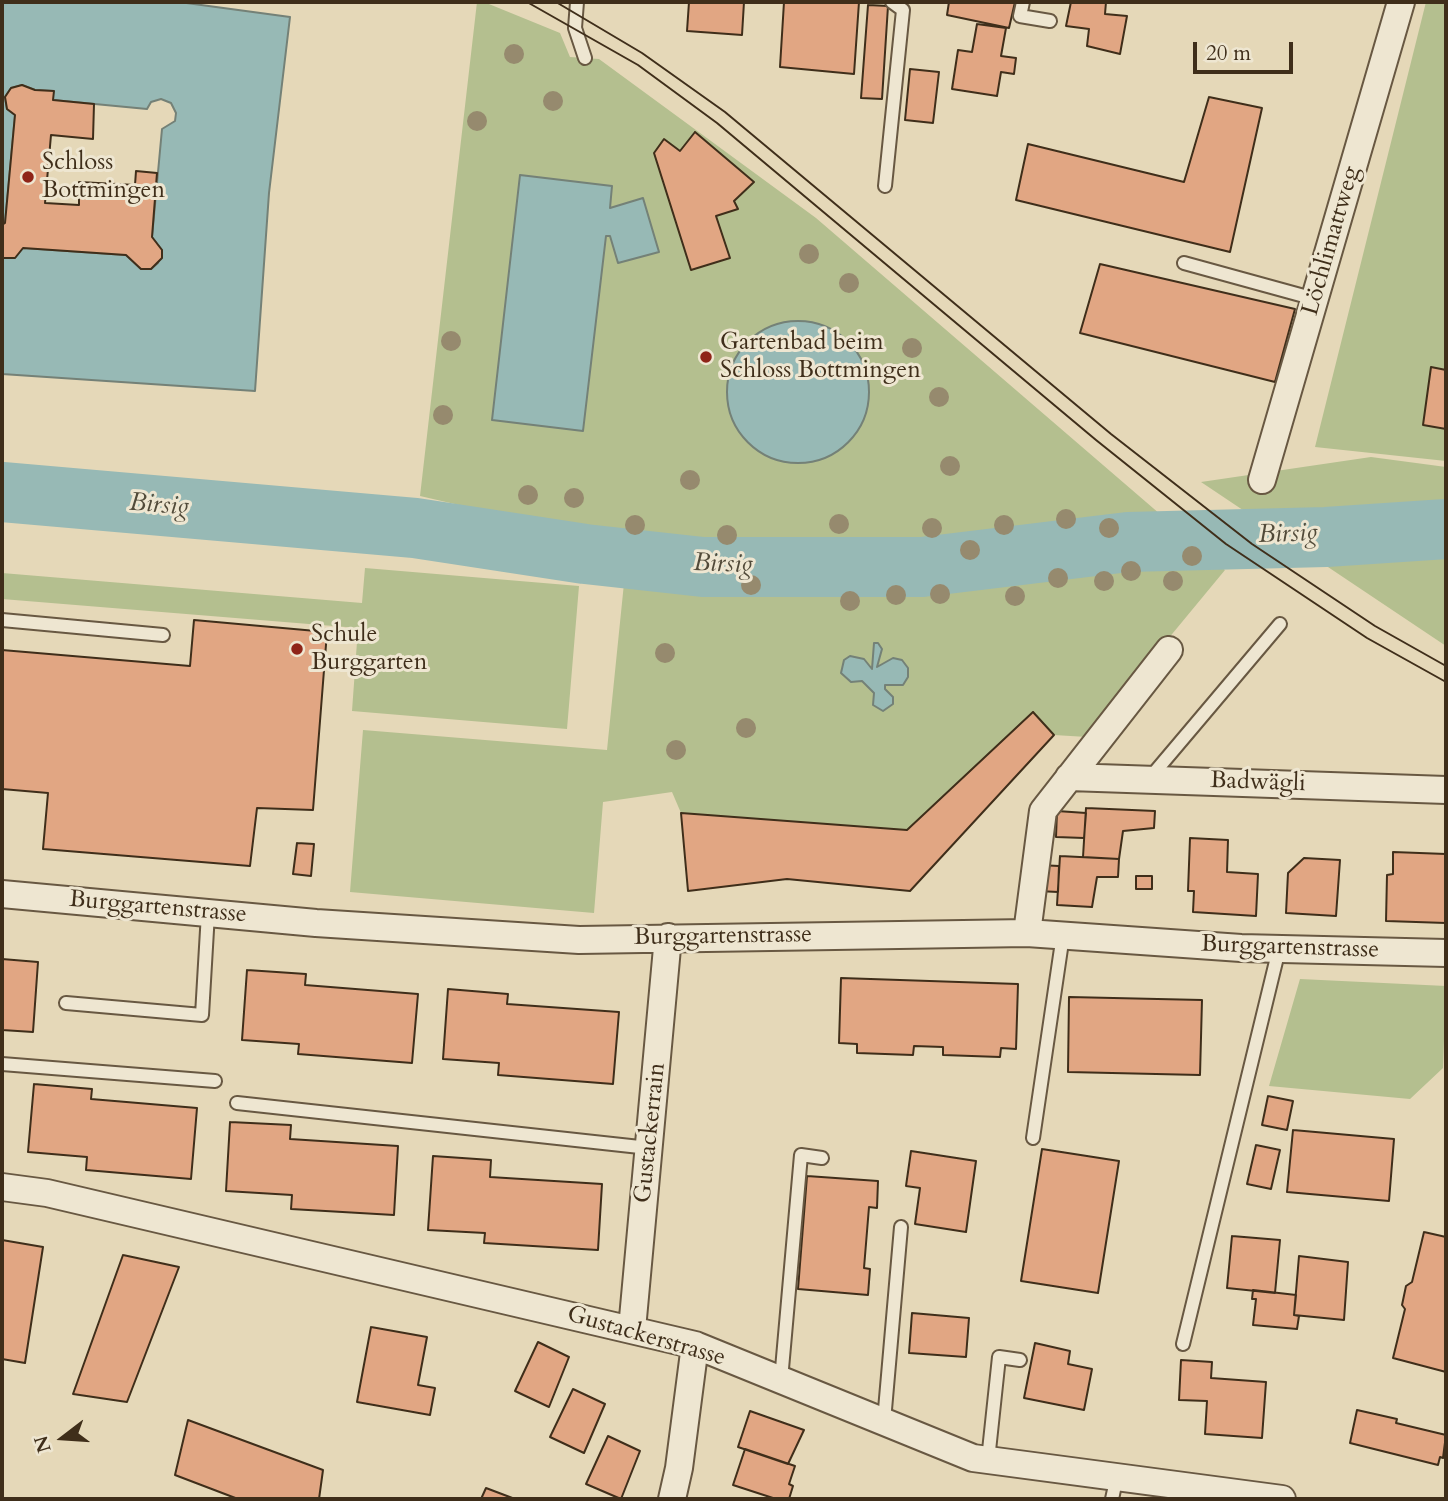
<!DOCTYPE html>
<meta charset="utf-8">
<style>
body{margin:0}
#map{position:relative;width:1448px;height:1501px;overflow:hidden;background:#e5d8b8;font-family:Cardo,serif}
canvas{display:block}
.frame{position:absolute;inset:0;border:4px solid #3f2e1a;pointer-events:none}
.north{position:absolute;left:28px;top:1403px;width:70px;height:70px;-webkit-text-stroke:5px #eee6d1;paint-order:stroke;rotate:253deg;font-size:19px;font-weight:700;line-height:28px;text-align:center;color:#3f2e1a}
.north::after{content:'';display:block;margin:auto;width:24px;height:32px;background:#3f2e1a;clip-path:polygon(50% 0,100% 100%,50% 72%,0 100%)}
.scale{position:absolute;left:1193px;top:42px;width:100px;height:32px;box-sizing:border-box;border:4px solid #3f2e1a;border-top:0;padding-left:9px;font-size:21px;line-height:24px;white-space:nowrap;color:#3f2e1a;-webkit-text-stroke:5px #eee6d1;paint-order:stroke}
</style>
<div id="map">
<canvas width="1448" height="1501"></canvas>
<div class="frame"></div>
<div class="north">N</div>
<div class="scale">20 m</div>
</div>
<script>
const c = document.querySelector('canvas').getContext('2d');
c.lineJoin = 'round';
function paint(path, color) {
  c.fillStyle = color;
  c.fill(path, 'evenodd');
}
function shape(rows) {
  const path = new Path2D();
  for (const r of rows) {
    if (r.length === 3) {
      path.moveTo(r[0] + r[2], r[1]);
      path.arc(r[0], r[1], r[2], 0, 2 * Math.PI);
      continue;
    }
    path.moveTo(r[0], r[1]);
    for (let i = 2; i < r.length; i += 2) path.lineTo(r[i], r[i + 1]);
  }
  return path;
}
function trace(path, color, width, dash) {
  c.strokeStyle = color;
  c.lineWidth = width;
  c.lineCap = dash ? 'butt' : 'round';
  c.setLineDash(dash || []);
  c.stroke(path);
}
function drawText(font, color, halo, rows, align = 'center') {
  c.font = font + ' Cardo,serif';
  c.lineWidth = 6;
  c.setLineDash([]);
  c.textBaseline = 'middle';
  c.strokeStyle = halo;
  c.fillStyle = color;
  for (const [text, x, y, turn = 0] of rows) {
    c.save();
    c.translate(x, y);
    c.rotate((+turn || 0) * Math.PI / 180);
    c.textAlign = isNaN(turn) ? turn : align;
    if (halo) c.strokeText(text, 0, 0);
    c.fillText(text, 0, 0);
    c.restore();
  }
}
paint(shape([
 [477,2,484,2,560,33,570,57,599,59,816,218,1225,570,1087,737,1054,735,910,891,787,879,688,891,681,813,672,792,603,802,594,913,350,892,363,730,607,750,628,544,420,496],
 [1426,2,1446,3,1446,461,1315,447],
 [1371,457,1446,467,1446,646,1201,482],
 [365,568,579,586,567,729,352,711,358,628,2,599,2,573,362,603],
 [1300,979,1446,986,1443,1068,1410,1099,1269,1086]
]), '#b4bf8f');
const water = shape([
 [2,2,179,2,290,17,269,193,255,391,2,374,2,258,15,258,23,248,126,255,141,269,151,269,158,263,162,250,152,237,162,129,175,121,176,113,171,103,161,99,151,102,147,109,53,100,53,91,35,90,22,85,11,88,5,97,7,109,15,115,5,223,2,225,2,2],
 [520,175,612,186,610,208,643,198,659,252,618,263,610,236,606,236,583,431,492,420,520,175],
 [798,392,71],
 [874,643,878,643,882,649,877,667,893,658,902,660,908,668,908,677,903,685,885,685,885,689,893,697,893,704,883,711,873,705,874,693,862,681,851,682,841,673,844,660,850,656,864,659,872,669,874,643]
]);
paint(water, '#97b9b5');
trace(water, '#748177', 2);
trace(shape([
 [2,492,415,528,585,554,703,567,922,567,1128,542,1326,537,1446,529]
]), '#97b9b5', 60);
const building = shape([
 [689,2,744,2,742,35,687,31,689,2],
 [784,2,859,2,854,74,780,67,784,2],
 [949,2,1015,2,1009,28,947,15,949,2],
 [1071,2,1106,2,1105,14,1127,16,1120,54,1087,46,1089,29,1066,26,1071,2],
 [868,5,888,6,882,99,861,98,868,5],
 [977,24,1006,28,1001,56,1016,58,1014,74,1001,72,997,96,952,89,958,50,972,52,977,24],
 [910,69,939,72,933,123,905,120,910,69],
 [22,85,35,90,54,91,53,100,94,104,93,139,51,135,45,203,79,205,79,182,135,185,136,171,157,173,152,237,162,250,162,258,151,269,141,269,126,255,23,248,15,258,2,258,2,225,5,223,15,115,7,109,5,97,11,88,22,85],
 [1209,97,1262,108,1230,252,1016,200,1028,144,1184,182,1209,97],
 [695,132,754,182,734,201,738,209,716,216,730,258,691,270,654,153,664,139,680,151,695,132],
 [1100,264,1295,309,1275,382,1080,333,1100,264],
 [1431,367,1446,370,1446,429,1423,425,1431,367],
 [194,620,327,632,313,810,257,808,250,866,43,849,48,793,2,789,2,650,190,666,194,620],
 [1033,712,1054,735,910,891,787,879,688,891,681,813,907,830,1033,712],
 [1086,808,1155,811,1154,828,1123,831,1119,859,1083,857,1086,808],
 [1057,811,1086,813,1084,838,1056,837,1057,811],
 [1190,838,1228,840,1227,872,1258,874,1256,916,1193,912,1194,891,1188,891,1190,838],
 [297,843,314,844,311,876,293,874,297,843],
 [1393,852,1446,854,1446,923,1386,921,1387,875,1393,874,1393,852],
 [1060,856,1119,859,1118,877,1097,877,1092,907,1057,905,1060,856],
 [1304,858,1340,860,1336,916,1286,913,1288,873,1304,858],
 [1039,865,1059,866,1058,892,1038,891,1039,865],
 [1136,876,1152,876,1152,889,1136,889,1136,876],
 [2,959,38,962,33,1032,2,1030,2,959],
 [247,970,306,974,305,985,418,994,412,1063,298,1054,299,1044,242,1040,247,970],
 [841,978,1018,984,1016,1049,1001,1048,1000,1057,943,1055,943,1047,914,1046,913,1055,857,1053,857,1044,839,1043,841,978],
 [448,989,508,994,507,1004,619,1012,613,1084,498,1075,499,1063,443,1059,448,989],
 [1069,997,1202,1000,1200,1075,1068,1072,1069,997],
 [34,1084,92,1089,91,1099,197,1108,191,1179,86,1170,87,1157,28,1152,34,1084],
 [1268,1096,1293,1101,1287,1130,1262,1125,1268,1096],
 [230,1122,291,1125,290,1139,398,1146,394,1215,291,1209,292,1195,226,1191,230,1122],
 [1293,1130,1394,1139,1389,1201,1287,1192,1293,1130],
 [1256,1145,1280,1150,1271,1189,1247,1184,1256,1145],
 [1042,1149,1119,1161,1098,1293,1021,1281,1042,1149],
 [911,1151,976,1161,966,1232,915,1224,920,1188,906,1186,911,1151],
 [433,1156,491,1160,490,1177,602,1184,598,1250,484,1243,485,1233,428,1230,433,1156],
 [807,1176,878,1181,877,1208,869,1207,864,1268,870,1269,868,1295,798,1289,807,1176],
 [1424,1232,1446,1237,1446,1372,1393,1358,1405,1309,1402,1305,1406,1286,1412,1282,1424,1232],
 [1232,1236,1280,1240,1275,1293,1227,1288,1232,1236],
 [2,1240,43,1247,25,1363,2,1359,2,1240],
 [123,1255,179,1267,127,1402,73,1394,123,1255],
 [1299,1256,1348,1262,1344,1320,1294,1315,1299,1256],
 [1253,1290,1296,1295,1294,1315,1299,1316,1297,1329,1253,1325,1256,1299,1252,1299,1253,1290],
 [912,1313,969,1318,966,1357,909,1353,912,1313],
 [371,1327,427,1337,418,1385,435,1388,430,1415,357,1402,371,1327],
 [538,1342,569,1357,549,1407,515,1391,538,1342],
 [1035,1343,1070,1351,1068,1364,1092,1369,1084,1410,1024,1398,1035,1343],
 [1181,1360,1212,1362,1211,1378,1266,1382,1262,1438,1205,1434,1207,1401,1179,1400,1181,1360],
 [573,1389,605,1404,584,1453,550,1437,573,1389],
 [1357,1410,1397,1419,1396,1423,1446,1435,1443,1458,1440,1457,1438,1465,1350,1443,1357,1410],
 [750,1411,804,1430,788,1464,738,1447,750,1411],
 [188,1420,323,1470,319,1499,238,1499,175,1475,188,1420],
 [608,1436,640,1451,621,1499,586,1484,608,1436],
 [745,1449,795,1466,789,1484,793,1486,789,1499,776,1499,733,1485,745,1449],
 [486,1488,515,1499,481,1499,486,1488]
]);
paint(building, '#e1a683');
trace(building, '#3f2e1a', 2);
const lane = shape([
 [577,2,575,28,585,58],
 [1023,2,1020,16,1050,21],
 [885,186,903,10,892,2],
 [1184,263,1315,299],
 [2,620,163,635],
 [1149,779,1280,624],
 [66,1003,202,1015,208,913],
 [2,1064,215,1081],
 [237,1103,649,1148],
 [1033,1138,1063,935],
 [1183,1344,1279,949],
 [781,1380,801,1155,822,1158],
 [884,1421,901,1227],
 [988,1460,999,1357,1020,1360],
 [1112,1499,1117,1476]
]);
const street = shape([
 [1262,480,1401,2],
 [1069,777,1446,790],
 [2,894,316,923,579,940,1027,933,1241,948,1446,953],
 [1027,933,1043,811,1169,650],
 [2,1187,47,1193,695,1345,973,1458,1282,1499],
 [632,1329,668,937],
 [672,1499,679,1468,695,1345]
]);
trace(lane, '#685842', 16);
trace(street, '#685842', 30);
trace(lane, '#eee6d1', 12);
trace(street, '#eee6d1', 26);
trace(shape([
 [527,2,638,65,717,123,1096,440,1226,544,1367,638,1446,682],
 [556,2,642,53,725,112,1111,434,1252,544,1375,626,1446,666]
]), '#3f2e1a', 2);
c.fillStyle = '#968a6e';
for (const [x, y] of [
 [514,54],
 [553,101],
 [477,121],
 [809,254],
 [849,283],
 [451,341],
 [912,348],
 [939,397],
 [443,415],
 [950,466],
 [690,480],
 [528,495],
 [574,498],
 [1066,519],
 [839,524],
 [635,525],
 [1004,525],
 [932,528],
 [1109,528],
 [727,535],
 [970,550],
 [1192,556],
 [1131,571],
 [1058,578],
 [1104,581],
 [1173,581],
 [751,585],
 [940,594],
 [896,595],
 [1015,596],
 [850,601],
 [665,653],
 [746,728],
 [676,750]
]) {
  c.beginPath();
  c.arc(x, y, 10, 0, 2 * Math.PI);
  c.fill();
}
for (const [x, y, r, color] of [
 [28,177,7,"#8f2418"],
 [706,357,7,"#8f2418"],
 [297,649,7,"#8f2418"]
]) {
  const dot = new Path2D();
  dot.arc(x, y, r, 0, 2 * Math.PI);
  c.fillStyle = color;
  c.fill(dot);
  trace(dot, '#eee6d1', 2.5);
}
drawText('24px', '#3f2e1a', '#eee6d1', [
 ["Schloss",42,163],
 ["Bottmingen",42,191],
 ["Gartenbad beim",720,343],
 ["Schloss Bottmingen",720,371],
 ["Schule",311,635],
 ["Burggarten",311,663]
], 'left');
drawText('24px', '#3f2e1a', '#eee6d1', [
 ["Löchlimattweg",1332,241,-74],
 ["Badwägli",1258,783,2],
 ["Burggartenstrasse",158,908,5],
 ["Burggartenstrasse",723,937,-1],
 ["Burggartenstrasse",1290,948,2],
 ["Gustackerrain",651,1133,-84],
 ["Gustackerstrasse",646,1337,16]
]);
drawText('italic 26px', '#514a39', '#eee6d1', [
 ["Birsig",159,506,5],
 ["Birsig",1288,535,-2],
 ["Birsig",723,565,2]
]);
</script>
